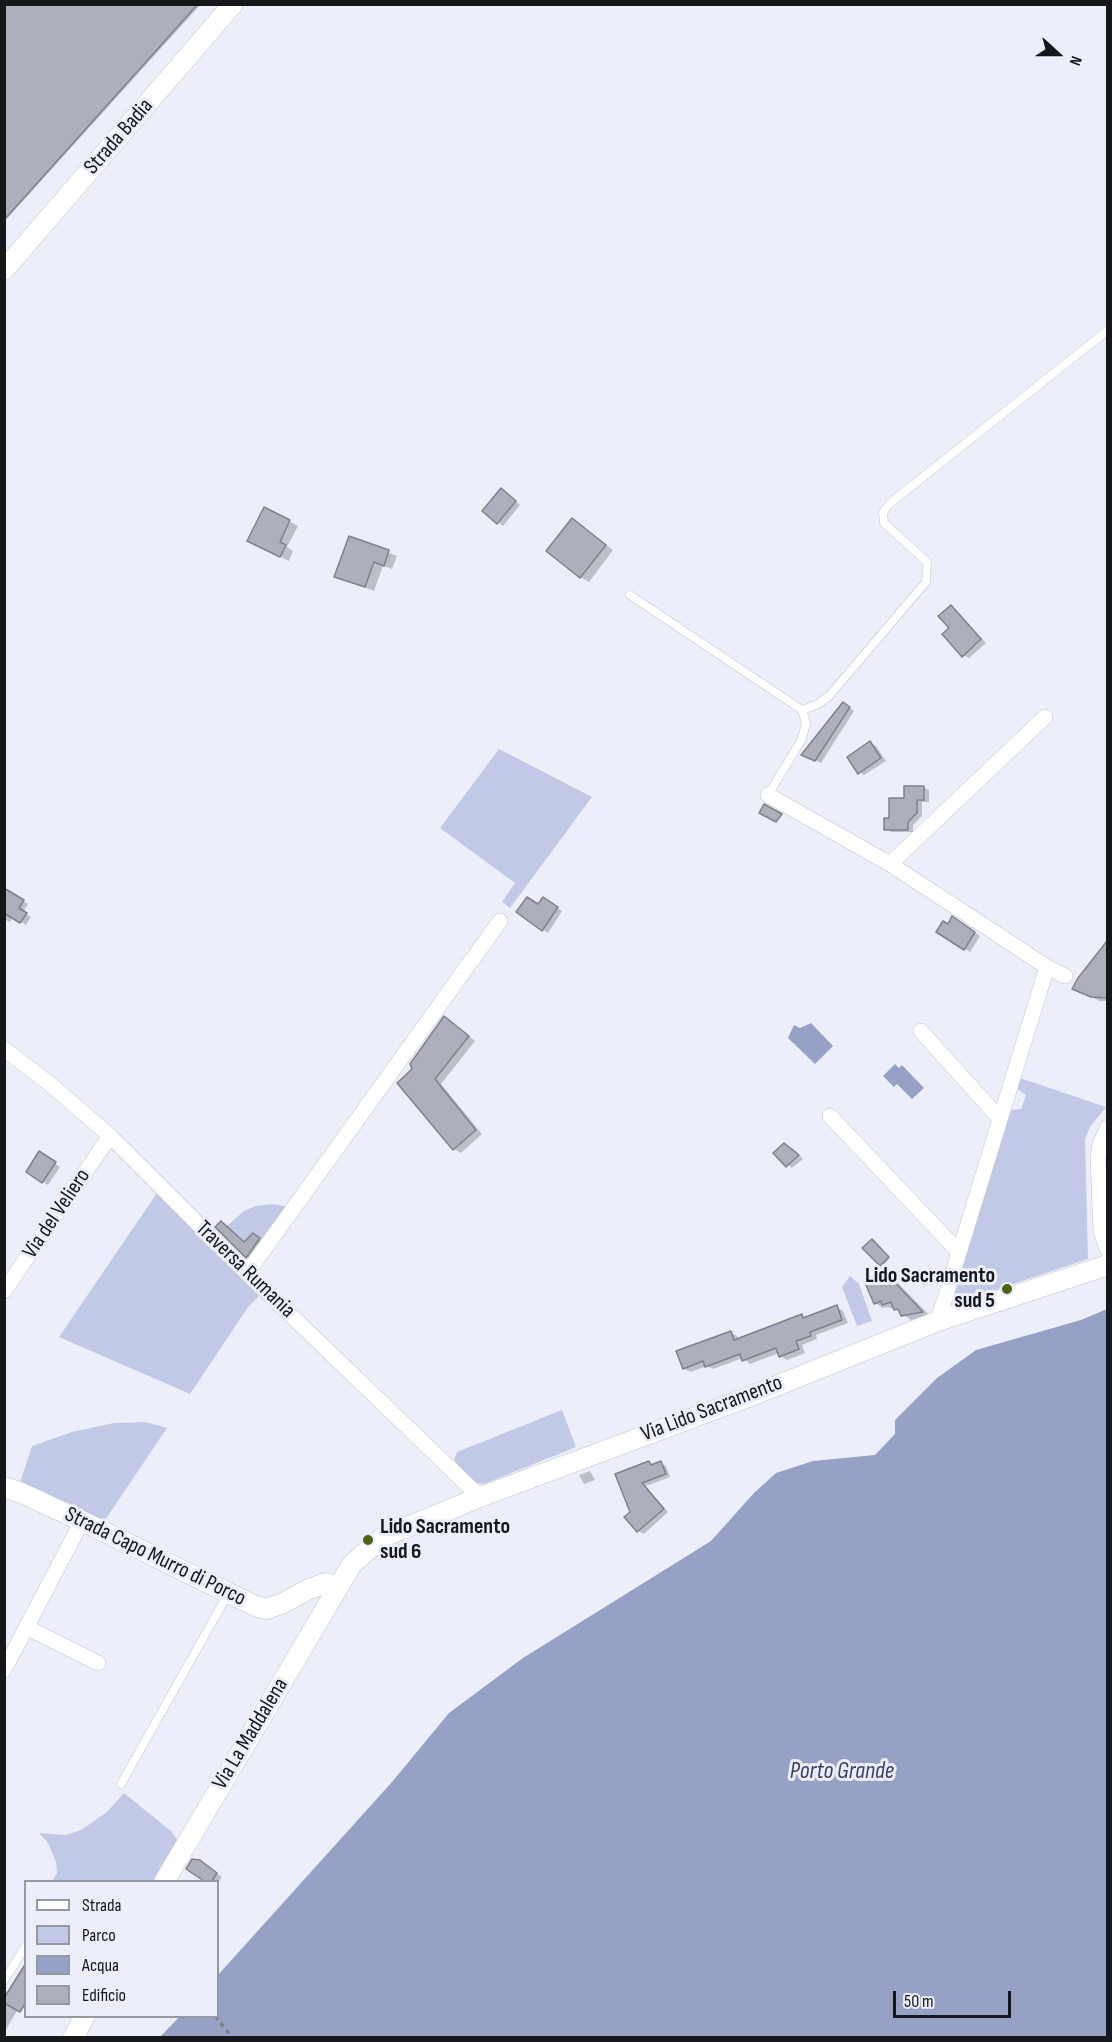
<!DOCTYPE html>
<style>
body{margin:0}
#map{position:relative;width:1112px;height:2042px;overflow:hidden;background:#eceffa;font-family:"Sofia Sans Condensed",sans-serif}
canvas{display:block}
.frame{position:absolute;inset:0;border:6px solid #16171b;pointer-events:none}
.legend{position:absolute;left:24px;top:1880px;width:195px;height:138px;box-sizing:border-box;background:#eceffa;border:2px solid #9699a1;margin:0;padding:8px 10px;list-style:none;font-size:18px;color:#16171b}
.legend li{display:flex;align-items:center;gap:12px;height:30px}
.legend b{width:30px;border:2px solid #9699a1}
.north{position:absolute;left:1028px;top:24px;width:60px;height:60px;-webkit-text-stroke:4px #eceffa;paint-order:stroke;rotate:111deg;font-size:16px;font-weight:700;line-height:24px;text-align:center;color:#16171b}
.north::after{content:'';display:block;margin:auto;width:21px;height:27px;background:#16171b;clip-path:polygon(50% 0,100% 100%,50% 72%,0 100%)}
.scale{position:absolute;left:893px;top:1991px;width:118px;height:27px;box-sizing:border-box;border:3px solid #16171b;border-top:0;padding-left:8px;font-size:18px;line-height:21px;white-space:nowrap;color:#16171b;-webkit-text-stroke:4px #eceffa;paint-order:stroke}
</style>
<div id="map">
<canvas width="1112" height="2042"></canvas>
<div class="frame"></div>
<ul class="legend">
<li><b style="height:8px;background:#fff"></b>Strada</li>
<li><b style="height:16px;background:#c2c9e7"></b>Parco</li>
<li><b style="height:16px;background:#97a0c5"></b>Acqua</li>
<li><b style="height:16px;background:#adafba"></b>Edificio</li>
</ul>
<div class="north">N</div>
<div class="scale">50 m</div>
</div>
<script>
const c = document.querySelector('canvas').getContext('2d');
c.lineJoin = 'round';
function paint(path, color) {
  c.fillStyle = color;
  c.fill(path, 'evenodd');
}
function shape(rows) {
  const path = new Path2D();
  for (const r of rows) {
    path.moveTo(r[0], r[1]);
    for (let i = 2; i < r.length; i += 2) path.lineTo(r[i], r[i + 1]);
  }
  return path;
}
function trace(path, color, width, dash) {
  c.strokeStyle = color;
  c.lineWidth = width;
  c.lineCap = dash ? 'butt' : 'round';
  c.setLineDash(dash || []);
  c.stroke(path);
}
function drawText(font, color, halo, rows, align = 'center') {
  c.font = font + ' "Sofia Sans Condensed",sans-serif';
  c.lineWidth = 6;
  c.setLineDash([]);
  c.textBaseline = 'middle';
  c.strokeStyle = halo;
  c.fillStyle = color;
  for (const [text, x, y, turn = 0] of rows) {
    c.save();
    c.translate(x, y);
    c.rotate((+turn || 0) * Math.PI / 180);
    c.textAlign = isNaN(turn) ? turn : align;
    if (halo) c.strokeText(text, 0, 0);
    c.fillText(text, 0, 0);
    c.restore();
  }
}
paint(shape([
 [499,749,592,797,510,908,502,902,515,883,440,828],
 [1020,1078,1106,1107,1090,1127,1085,1139,1088,1259,956,1303,951,1298,1009,1110,1021,1109,1026,1095,1016,1088],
 [157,1193,260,1295,248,1307,190,1394,59,1337],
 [273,1204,289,1207,264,1241,253,1233,244,1242,227,1226,244,1211,256,1206],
 [850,1276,859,1284,872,1321,857,1326,842,1287],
 [562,1410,576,1447,484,1484,477,1483,469,1477,454,1460,457,1452],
 [145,1422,167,1428,103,1523,20,1483,32,1446,72,1432,114,1423],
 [124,1793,172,1832,177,1840,153,1881,52,1881,57,1873,56,1862,48,1843,39,1833,66,1835,81,1830,107,1812]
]), '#c2c9e7');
paint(shape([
 [811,1023,833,1046,815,1064,788,1038,794,1025,800,1028],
 [895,1064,899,1068,902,1065,924,1088,912,1099,897,1084,894,1087,883,1076],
 [1107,1309,1107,2037,160,2037,179,2017,218,2016,218,1975,392,1782,449,1713,523,1658,711,1541,754,1493,776,1473,813,1461,875,1455,895,1434,895,1420,937,1378,976,1350,1081,1320]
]), '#97a0c5');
paint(shape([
 [4,4,201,4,4,222],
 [506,493,520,505,503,526,484,511],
 [265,509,298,526,287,547,293,551,289,561,257,545],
 [580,525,613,550,589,582,580,577],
 [349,537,397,556,392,569,383,566,374,591,336,576],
 [951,606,956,610,986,643,969,658,963,655,951,628],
 [849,707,854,711,821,763,808,757],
 [870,743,876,746,886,761,864,775,859,772],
 [923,787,929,790,929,802,922,802,922,816,913,825,913,832,891,832,886,829,890,819,906,799],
 [4,889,28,904,23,912,31,917,26,925,13,917,10,922,4,919],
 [544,899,562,911,548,933,543,930,539,906],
 [958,921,980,936,970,952,938,932],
 [1108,943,1108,1001,1100,1001,1081,992,1079,979],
 [451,1022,475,1041,441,1084,482,1134,461,1153,454,1149,414,1070],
 [784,1144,793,1149,803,1159,792,1168,775,1153],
 [40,1153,60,1167,48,1185,28,1172],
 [222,1223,246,1243,259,1238,264,1242,252,1260,247,1257],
 [875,1242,890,1258,883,1266,881,1265],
 [885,1274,894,1279,930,1316,911,1320,895,1308,892,1309,887,1307,883,1308,875,1303],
 [837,1307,843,1311,848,1323,816,1335,817,1339,802,1345,805,1353,787,1360,780,1356,779,1353,750,1364,743,1358,713,1369,707,1366,690,1372,684,1368,731,1333,737,1336,739,1340,802,1316,806,1318],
 [649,1462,654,1465,660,1463,666,1466,670,1477,646,1486,668,1512,644,1534,638,1531,617,1475],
 [590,1471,595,1480,584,1484,579,1475],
 [206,1865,222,1877,218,1883,218,1882,206,1882,188,1868],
 [4,1995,18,2009,4,2033]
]), '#0003');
const building = shape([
 [4,4,198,4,4,220,4,4],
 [501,488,516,501,497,524,482,511,501,488],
 [264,507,290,520,280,542,286,545,280,557,247,541,264,507],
 [572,518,606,545,580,578,546,551,572,518],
 [349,536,389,550,384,566,374,562,365,587,334,577,349,536],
 [951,605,981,639,962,657,942,634,949,628,938,616,951,605],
 [843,702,850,707,815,761,801,755,843,702],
 [870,741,881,758,858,774,847,757,870,741],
 [904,786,924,786,924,800,917,800,917,813,908,822,908,830,884,830,884,818,889,818,889,798,904,798,904,786],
 [764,804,782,814,776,822,759,813,764,804],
 [4,888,24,900,19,908,27,913,20,923,4,913,4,888],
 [527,897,538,904,543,897,558,907,542,931,516,912,527,897],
 [952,916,975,932,964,950,936,932,943,921,948,924,952,916],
 [1107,941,1107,998,1091,997,1072,989,1078,978,1107,941],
 [444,1016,469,1036,435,1079,476,1130,453,1150,397,1083,412,1069,410,1064,444,1016],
 [784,1143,799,1155,786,1167,773,1153,784,1143],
 [39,1151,56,1162,42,1183,26,1172,39,1151],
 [221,1221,244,1242,253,1233,260,1238,246,1258,215,1227,221,1221],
 [872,1239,889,1257,880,1266,862,1248,872,1239],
 [885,1272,923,1312,901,1316,898,1309,894,1310,891,1302,882,1305,881,1301,874,1304,864,1280,885,1272],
 [837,1305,842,1320,810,1332,811,1336,796,1341,799,1349,779,1357,776,1348,742,1361,740,1354,705,1367,703,1361,683,1369,676,1351,731,1331,734,1340,802,1314,803,1318,837,1305],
 [649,1461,651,1465,661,1461,666,1474,642,1483,664,1509,637,1532,624,1517,630,1512,615,1474,649,1461],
 [192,1859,200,1860,217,1873,212,1881,204,1881,186,1869,192,1859],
 [26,1963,26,2002,20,2012,4,2003,4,1998,26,1963]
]);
paint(building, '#adafba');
trace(building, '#7f818c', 1.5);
const service = shape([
 [630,595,802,710,818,704,829,696,926,582,927,562,884,523,883,513,889,504,1108,330],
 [768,795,802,739,806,723,802,710],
 [121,1784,228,1594],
 [4,1981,26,1945]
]);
const minor = shape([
 [768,795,890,864,1047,967,938,1321],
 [890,864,1045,717],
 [1047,967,1065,976],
 [921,1031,999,1118],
 [4,1049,50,1084,110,1136,247,1273,480,1497],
 [830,1116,958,1251],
 [1108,1127,1100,1144,1098,1158,1101,1232,1108,1251],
 [247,1273,500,921],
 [4,1291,110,1136],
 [26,1627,98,1663],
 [4,1670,82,1521]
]);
const tertiary = shape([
 [4,270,233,4],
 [4,1487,24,1494,82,1521,255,1606,266,1609,281,1604,309,1589,326,1583,338,1587],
 [164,1882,352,1564,383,1537,480,1497,746,1398,938,1321,1108,1265],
 [73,2038,85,2016]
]);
trace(service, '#c0c3ce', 9);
trace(minor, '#c0c3ce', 16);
trace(tertiary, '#c0c3ce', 21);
trace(shape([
 [215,2016,233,2038]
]), '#7c7d85', 3, [4.5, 4.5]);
trace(service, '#fff', 8);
trace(minor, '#fff', 15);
trace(tertiary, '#fff', 20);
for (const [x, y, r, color] of [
 [1007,1289,6,"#4c6312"],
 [368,1540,6,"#4c6312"]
]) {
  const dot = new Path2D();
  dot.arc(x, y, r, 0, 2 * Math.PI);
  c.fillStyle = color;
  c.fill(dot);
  trace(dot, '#eceffa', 2);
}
drawText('22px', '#16171b', '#eceffa', [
 ["Strada Badia",119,137,-49],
 ["Via del Veliero",57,1214,-56],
 ["Traversa Rumania",245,1270,44],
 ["Via Lido Sacramento",712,1409,-21],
 ["Strada Capo Murro di Porco",155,1557,26],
 ["Via La Maddalena",251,1734,-59]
]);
drawText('bold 22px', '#16171b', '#eceffa', [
 ["Lido Sacramento",995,1276],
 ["sud 5",995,1301],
 ["Lido Sacramento",380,1527,"left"],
 ["sud 6",380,1552,"left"]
], 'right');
drawText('italic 24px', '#373f71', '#eceffa', [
 ["Porto Grande",842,1772]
]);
</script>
